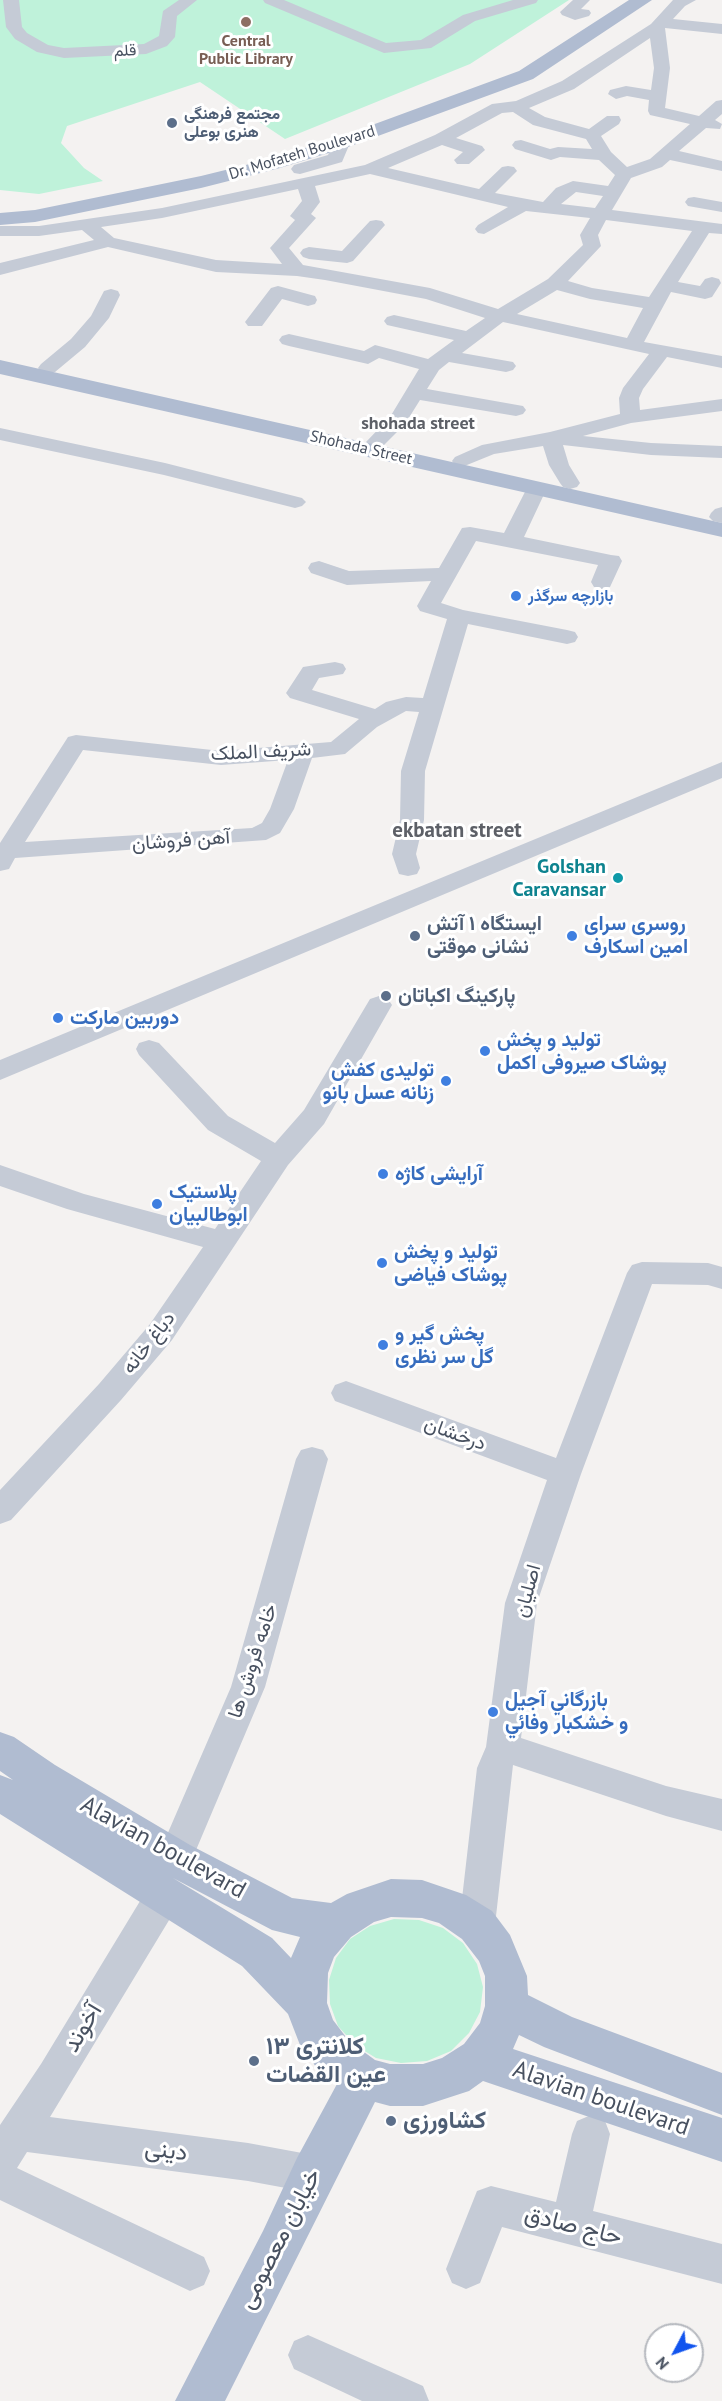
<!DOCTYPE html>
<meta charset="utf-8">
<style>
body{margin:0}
#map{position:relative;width:722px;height:2401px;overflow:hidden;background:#f4f2f1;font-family:"PT Sans",sans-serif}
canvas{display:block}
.north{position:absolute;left:644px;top:2323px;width:60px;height:60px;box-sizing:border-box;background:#fff;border:2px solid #b6b9bf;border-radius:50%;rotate:229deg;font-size:16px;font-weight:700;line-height:24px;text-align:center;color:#485160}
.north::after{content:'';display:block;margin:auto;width:21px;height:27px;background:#1154ee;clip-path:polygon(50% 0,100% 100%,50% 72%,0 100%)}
</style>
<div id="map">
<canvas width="722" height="2401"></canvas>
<div class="north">N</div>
</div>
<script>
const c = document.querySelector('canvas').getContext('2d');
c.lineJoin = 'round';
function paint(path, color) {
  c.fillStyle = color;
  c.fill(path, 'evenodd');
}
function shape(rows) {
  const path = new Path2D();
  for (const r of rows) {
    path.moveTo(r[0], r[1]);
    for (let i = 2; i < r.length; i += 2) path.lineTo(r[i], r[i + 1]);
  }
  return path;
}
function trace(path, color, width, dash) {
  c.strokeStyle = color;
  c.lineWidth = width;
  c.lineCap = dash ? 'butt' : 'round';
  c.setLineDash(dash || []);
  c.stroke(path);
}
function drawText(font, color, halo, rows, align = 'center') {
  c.font = font + ' "PT Sans",Vazirmatn,sans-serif';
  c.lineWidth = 6;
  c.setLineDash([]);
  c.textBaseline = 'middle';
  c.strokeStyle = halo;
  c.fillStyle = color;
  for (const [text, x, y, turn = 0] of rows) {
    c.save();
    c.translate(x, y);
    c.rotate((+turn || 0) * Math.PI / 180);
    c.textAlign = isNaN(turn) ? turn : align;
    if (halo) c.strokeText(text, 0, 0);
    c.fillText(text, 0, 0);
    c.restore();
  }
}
paint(shape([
 [0,0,569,0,470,64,285,139,200,82,67,126,61,143,84,168,103,181,39,194,0,190],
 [394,1919,419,1920,443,1928,463,1943,477,1964,483,1987,480,2012,469,2033,451,2051,427,2061,401,2063,376,2058,355,2045,338,2026,330,2004,329,1980,336,1958,350,1939,370,1926]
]), '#bff2da');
paint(shape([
 [3,0,19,0,22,27,27,33,48,45,64,48,144,44,159,36,163,11,179,0,197,0,177,16,175,37,167,46,146,54,64,58,37,52,15,39,6,27,3,0],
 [263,0,284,0,386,43,421,40,463,15,513,0,538,0,536,3,475,21,431,48,384,53,265,3,263,0],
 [573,0,590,0,581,9,589,10,591,13,589,16,575,20,562,15,560,12,573,0],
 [673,0,696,0,685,6,673,19,722,24,722,34,665,28,670,68,665,108,699,116,716,101,722,100,722,114,715,120,722,124,720,129,706,128,679,151,722,161,722,171,670,160,662,167,631,178,612,210,722,224,722,234,709,233,678,282,700,286,705,279,712,277,719,279,721,283,712,297,705,299,671,292,644,342,722,356,722,368,667,357,643,389,639,398,640,410,722,399,722,411,631,423,583,436,651,443,722,446,722,458,651,455,563,445,569,465,580,483,577,487,570,489,563,487,560,483,549,465,543,446,494,454,462,467,455,465,452,461,455,457,482,445,550,432,620,414,619,398,623,388,649,354,503,322,462,353,513,362,516,366,513,370,506,372,449,362,439,370,427,389,523,406,526,410,523,414,516,416,420,400,405,424,383,446,376,448,369,446,366,442,390,417,419,369,379,358,368,364,289,346,282,344,279,340,282,336,289,334,364,351,375,345,428,359,454,340,387,325,384,321,387,317,394,315,466,331,485,318,426,299,325,280,297,276,216,272,108,247,0,275,0,263,94,240,82,230,39,236,0,236,0,226,39,226,162,208,365,165,435,135,492,104,516,101,562,81,651,24,673,0],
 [650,38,654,68,651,90,626,86,610,90,608,94,616,99,627,96,649,100,648,111,650,115,690,124,650,159,627,167,611,152,601,136,619,124,621,120,619,116,607,116,589,129,545,117,529,108,574,89,650,38],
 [513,112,533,125,586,139,592,149,558,147,550,149,521,140,515,141,512,145,515,149,551,160,560,157,599,160,615,175,608,186,573,181,556,188,543,202,495,193,517,171,514,167,508,166,502,167,479,189,388,168,442,145,463,152,454,160,457,164,469,164,485,150,482,146,456,138,502,113,513,112],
 [370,174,508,207,478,225,475,229,478,233,484,234,526,211,590,218,580,235,583,245,548,279,498,309,430,288,303,265,289,248,316,218,311,214,320,202,315,186,370,174],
 [298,189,302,201,290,216,295,220,270,248,282,264,216,260,114,238,101,227,162,218,298,189],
 [576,192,603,196,595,208,561,204,576,192],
 [606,220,692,231,649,297,592,288,568,281,601,246,598,235,606,220],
 [557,290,590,299,643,308,627,338,517,314,557,290],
 [341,138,347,139,350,143,342,162,300,174,294,173,291,169,294,165,328,155,335,139,341,138],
 [694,197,722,202,722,212,688,206,685,202,688,198,694,197],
 [376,220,382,221,385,225,353,261,347,263,309,259,303,257,300,253,303,249,309,247,342,251,370,221,376,220],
 [278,286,315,296,317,300,315,304,308,306,282,299,262,326,248,326,245,322,248,318,271,288,278,286],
 [111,289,118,291,120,295,109,318,85,347,55,372,41,372,38,368,41,364,71,339,91,316,104,291,111,289],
 [0,428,165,463,302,498,306,502,302,506,295,508,164,475,0,440,0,428],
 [537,482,544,484,547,488,524,537,611,555,619,556,622,561,610,587,602,589,594,587,591,582,598,565,476,541,441,603,463,610,567,630,575,632,578,637,575,642,567,644,468,624,425,771,424,820,416,854,420,868,417,874,408,876,399,874,392,854,400,820,401,771,419,712,406,711,377,727,345,754,312,758,294,809,280,833,266,840,15,858,9,869,0,871,0,843,68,737,76,735,221,751,331,742,359,719,290,698,286,693,303,667,335,662,343,664,346,669,343,674,319,678,312,690,375,709,386,702,406,697,423,698,447,619,420,611,417,606,431,581,347,585,311,573,308,568,311,563,319,561,349,571,439,568,462,528,470,527,504,533,527,488,530,484,537,482],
 [83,750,221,765,288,760,270,809,262,823,252,828,25,842,83,750],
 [722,507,722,523,713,521,709,517,711,513,715,509,722,507],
 [722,762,722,778,0,1080,0,1060,722,762],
 [379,996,388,999,392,1005,324,1124,288,1165,172,1340,121,1400,11,1520,0,1524,0,1490,99,1384,150,1324,203,1247,67,1209,0,1186,0,1165,84,1194,215,1229,261,1161,208,1130,139,1055,136,1049,139,1043,149,1040,159,1043,228,1116,275,1143,304,1110,370,999,379,996],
 [642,1262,708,1263,722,1267,722,1289,708,1285,652,1284,581,1474,537,1603,521,1738,666,1786,722,1799,722,1831,666,1816,513,1765,495,1925,490,1937,477,1942,464,1937,459,1925,477,1768,486,1747,505,1603,547,1480,335,1401,331,1393,335,1385,346,1381,556,1458,627,1273,632,1265,642,1262],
 [312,1447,323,1450,328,1459,265,1687,188,1869,175,1874,162,1869,157,1858,231,1687,296,1459,301,1450,312,1447],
 [164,1879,177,1883,182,1895,177,1907,50,2117,248,2143,313,2155,327,2160,332,2174,327,2188,313,2193,248,2181,27,2152,17,2168,204,2257,210,2271,204,2285,190,2291,0,2200,0,2125,41,2064,151,1883,164,1879],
 [591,2115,605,2121,610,2134,593,2211,722,2244,722,2284,502,2227,480,2283,466,2289,452,2283,446,2269,477,2191,491,2186,556,2202,572,2134,577,2121,591,2115],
 [308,2335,423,2386,429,2401,362,2401,294,2369,288,2355,294,2341,308,2335]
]), '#c5cbd6');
paint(shape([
 [629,0,652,0,533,79,348,147,280,168,201,188,35,222,0,225,0,213,35,210,201,176,266,160,334,139,519,71,629,0],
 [0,360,722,523,722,537,0,374,0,360],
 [0,1732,14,1737,55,1765,190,1845,292,1898,331,1903,347,1894,391,1879,422,1880,466,1895,492,1911,510,1935,527,1976,528,1995,572,2017,722,2073,722,2115,544,2047,519,2035,513,2049,722,2118,722,2162,483,2081,469,2091,423,2106,390,2106,375,2102,225,2401,175,2401,263,2231,297,2158,337,2084,319,2071,300,2045,288,2014,242,1966,0,1814,0,1775,13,1780,0,1771,0,1732],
 [173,1878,272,1930,300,1937,291,1958,272,1938,173,1878],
 [391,1917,422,1918,439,1923,462,1939,479,1961,485,1976,485,2006,480,2023,464,2044,442,2058,423,2064,390,2064,375,2060,349,2041,333,2020,327,2003,328,1973,334,1957,351,1937,374,1922,391,1917]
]), '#b0bcd1');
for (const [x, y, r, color] of [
 [246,22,6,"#8d6e63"],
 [172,123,6,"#5c6f8a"],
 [516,596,6,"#3f7fe0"],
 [618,878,6,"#0f9aa8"],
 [415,936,6,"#5c6f8a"],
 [572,936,6,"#3f7fe0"],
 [386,996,6,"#5c6f8a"],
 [58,1018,6,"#3f7fe0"],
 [485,1051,6,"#3f7fe0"],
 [446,1081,6,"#3f7fe0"],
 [383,1174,6,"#3f7fe0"],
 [157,1204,6,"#3f7fe0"],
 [382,1263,6,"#3f7fe0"],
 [383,1345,6,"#3f7fe0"],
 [493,1712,6,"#3f7fe0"],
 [254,2061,6,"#5c6f8a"],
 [391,2121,6,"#5c6f8a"]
]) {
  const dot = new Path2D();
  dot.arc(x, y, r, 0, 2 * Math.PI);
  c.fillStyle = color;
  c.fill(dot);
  trace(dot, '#fff', 2);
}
drawText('bold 16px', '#785e54', '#fff', [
 ["Central",246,41],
 ["Public Library",246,59]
]);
drawText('16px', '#485160', '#fff', [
 ["قلم",125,51,-3],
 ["Dr. Mofateh Boulevard",302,153,-17],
 ["Shohada Street",361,448,13]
]);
drawText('bold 16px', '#4e5e75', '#fff', [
 ["مجتمع فرهنگی",184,114],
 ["هنری بوعلی",184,132]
], 'left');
drawText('bold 16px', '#366cbe', '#fff', [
 ["بازارچه سرگذر",528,596]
], 'left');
drawText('bold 18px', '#5d6067', '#fff', [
 ["shohada street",418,424]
]);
drawText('20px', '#485160', '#fff', [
 ["شریف الملک",261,752,-3],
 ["آهن فروشان",181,841,-4],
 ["دباغ خانه",149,1343,-52],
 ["درخشان",455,1434,20],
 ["اصلیان",528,1591,-75],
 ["خامه فروش ها",253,1661,-72]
]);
drawText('bold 20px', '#0d838f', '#fff', [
 ["Golshan",606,867],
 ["Caravansar",606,890]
], 'right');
drawText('bold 20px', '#4e5e75', '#fff', [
 ["ایستگاه ۱ آتش",427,924],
 ["نشانی موقتی",427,947],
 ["پارکینگ اکباتان",398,996]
], 'left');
drawText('bold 20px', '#366cbe', '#fff', [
 ["روسری سرای",584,924],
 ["امین اسکارف",584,947],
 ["دوربین مارکت",70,1018],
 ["تولید و پخش",497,1040],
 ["پوشاک صیروفی اکمل",497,1063],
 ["تولیدی کفش",434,1070,"right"],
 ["زنانه عسل بانو",434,1093,"right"],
 ["آرایشی کاژه",395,1174],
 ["پلاستیک",169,1192],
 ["ابوطالبیان",169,1215],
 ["تولید و پخش",394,1252],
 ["پوشاک فیاضی",394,1275],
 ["پخش گیر و",395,1334],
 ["گل سر نظری",395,1357],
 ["بازرگاني آجيل",505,1700],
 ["و خشكبار وفائي",505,1723]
], 'left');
drawText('bold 21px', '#5d6067', '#fff', [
 ["ekbatan street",457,831]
]);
drawText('24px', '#485160', '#fff', [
 ["Alavian boulevard",163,1848,29],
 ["آخوند",83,2028,-59],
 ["Alavian boulevard",601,2099,19],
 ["دینی",166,2151,7],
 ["حاج صادق",573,2226,14],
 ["خیابان معصومی",280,2239,-63]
]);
drawText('bold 24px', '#4e5e75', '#fff', [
 ["کلانتری ۱۳",266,2047],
 ["عین القضات",266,2075],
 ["کشاورزی",403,2121]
], 'left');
</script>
